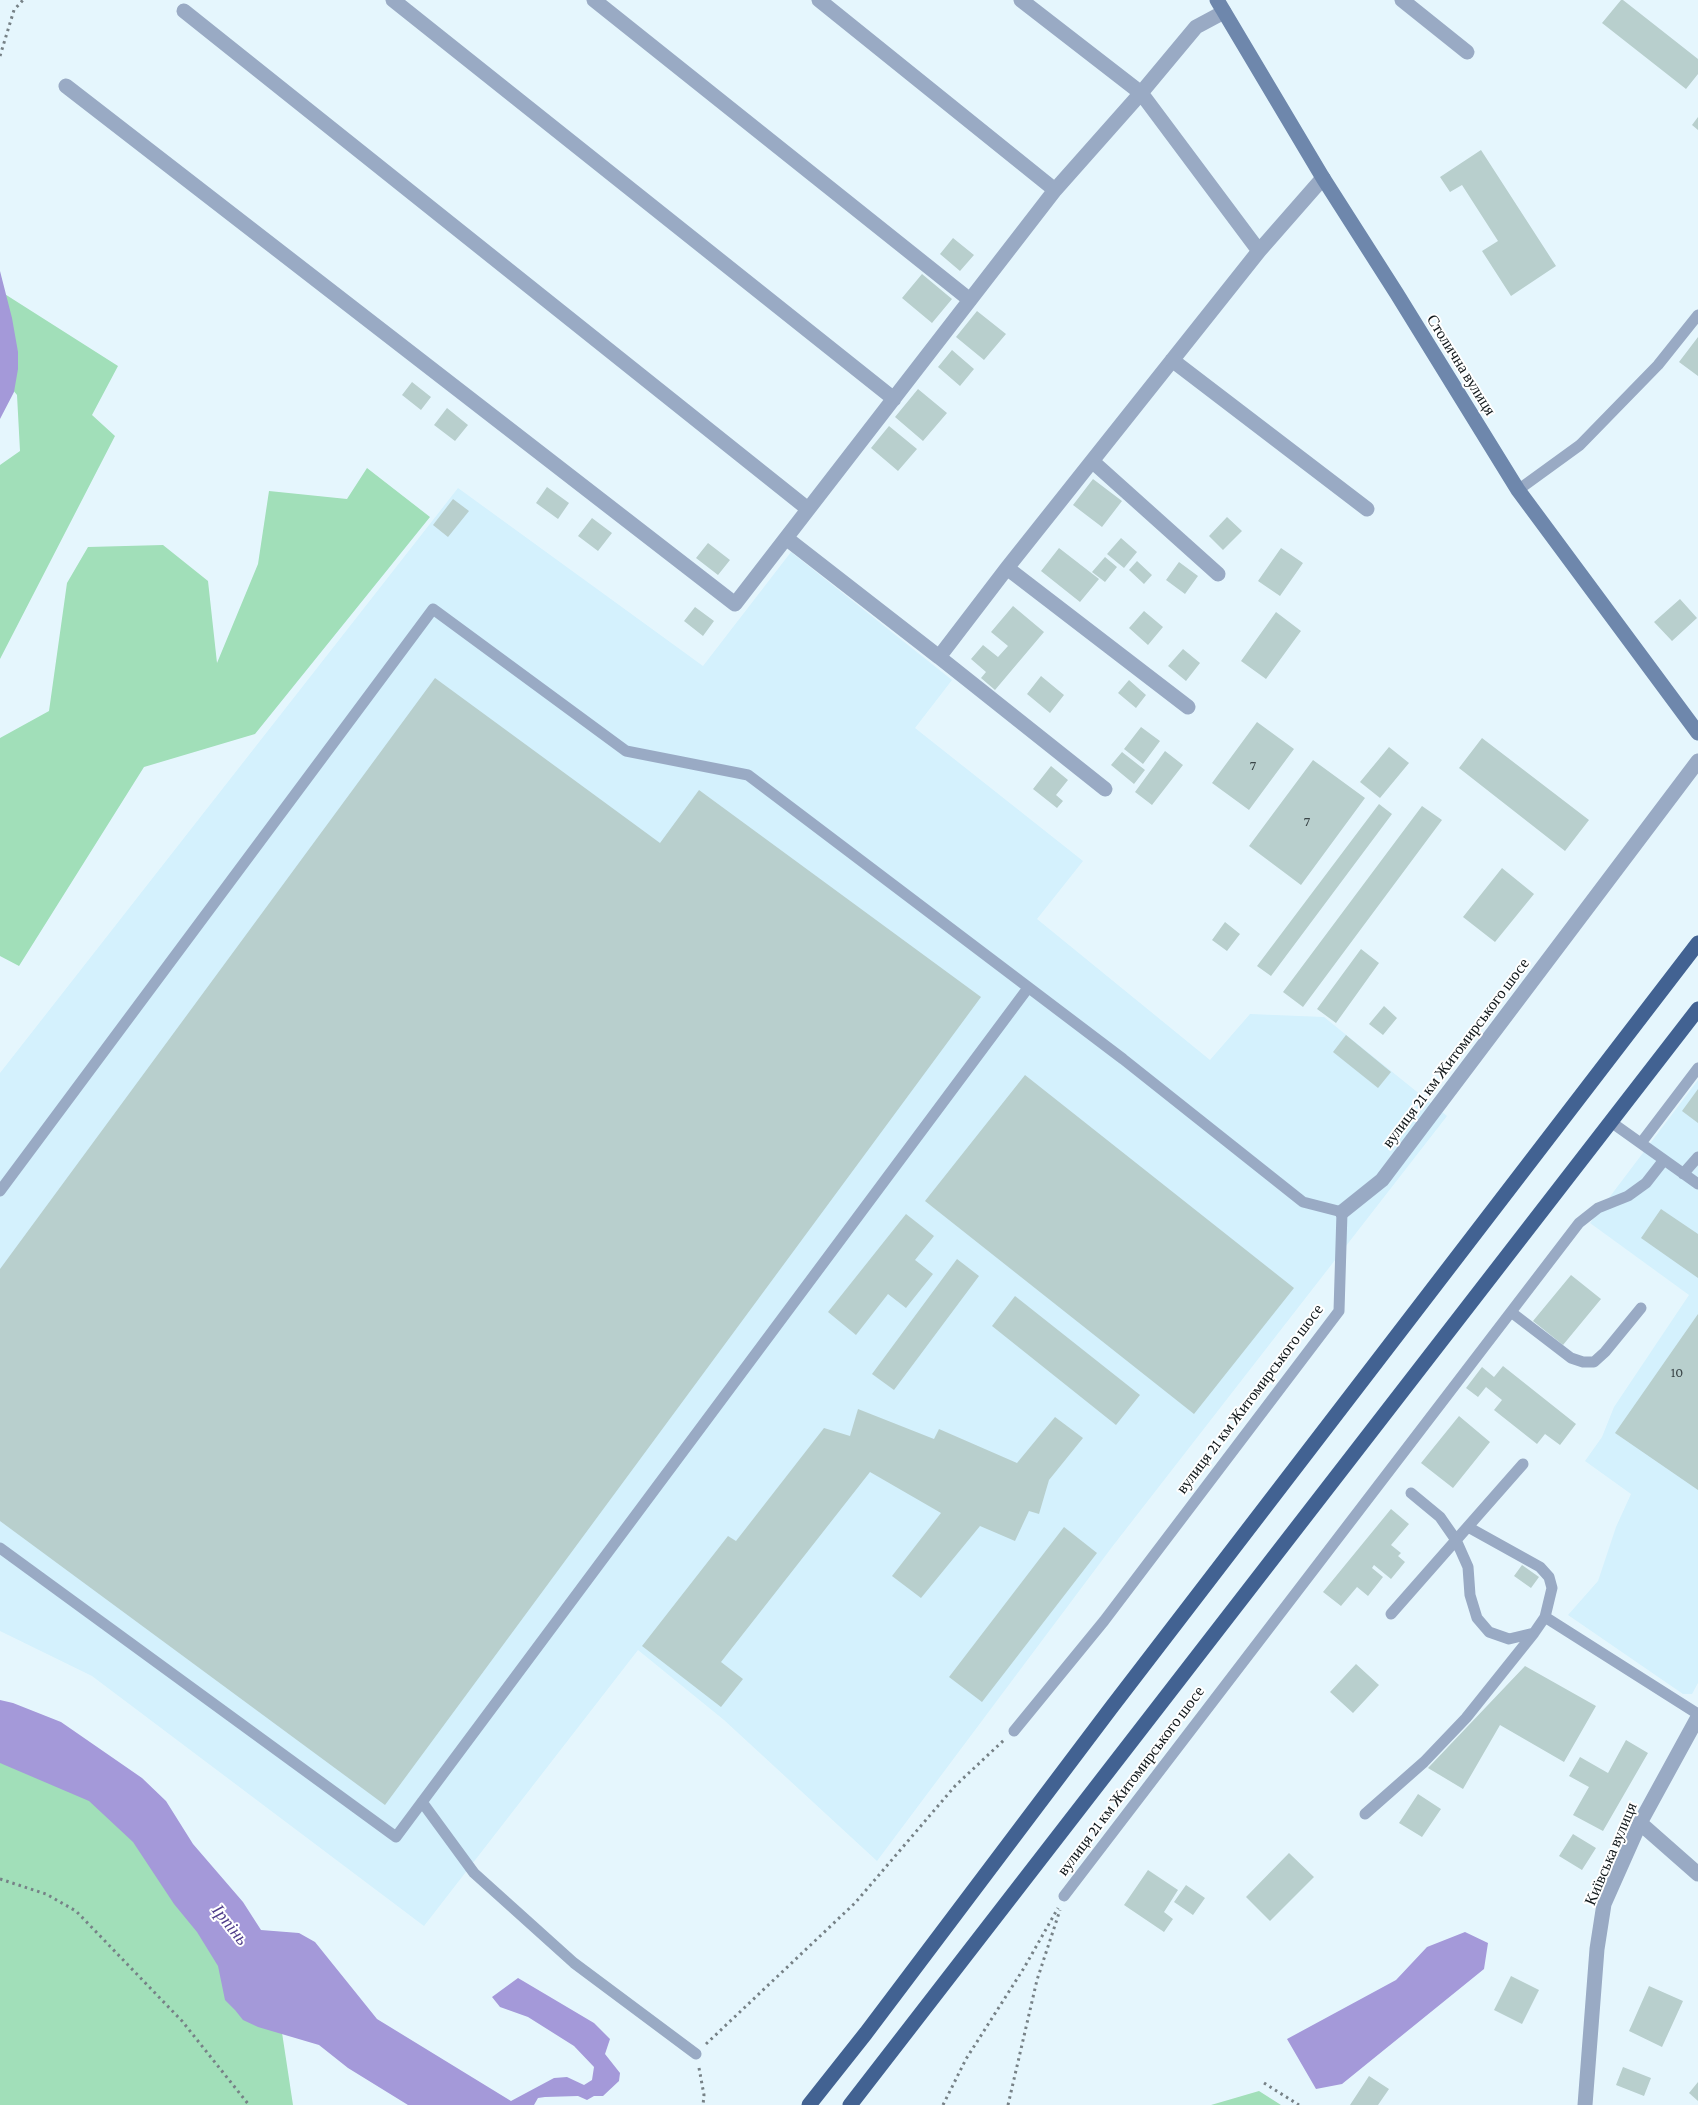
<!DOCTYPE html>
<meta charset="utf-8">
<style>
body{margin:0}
canvas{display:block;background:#e5f6fd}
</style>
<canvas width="1698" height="2105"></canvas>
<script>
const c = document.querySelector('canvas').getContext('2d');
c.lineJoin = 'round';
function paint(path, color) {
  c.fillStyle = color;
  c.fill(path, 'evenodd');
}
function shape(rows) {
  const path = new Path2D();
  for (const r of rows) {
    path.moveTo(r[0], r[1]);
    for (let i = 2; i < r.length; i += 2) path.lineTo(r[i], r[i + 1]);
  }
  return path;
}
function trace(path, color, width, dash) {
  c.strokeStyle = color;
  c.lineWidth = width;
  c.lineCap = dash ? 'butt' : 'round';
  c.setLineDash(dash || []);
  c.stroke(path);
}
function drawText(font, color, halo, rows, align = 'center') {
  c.font = font + ' "Crimson Pro",serif';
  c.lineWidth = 4;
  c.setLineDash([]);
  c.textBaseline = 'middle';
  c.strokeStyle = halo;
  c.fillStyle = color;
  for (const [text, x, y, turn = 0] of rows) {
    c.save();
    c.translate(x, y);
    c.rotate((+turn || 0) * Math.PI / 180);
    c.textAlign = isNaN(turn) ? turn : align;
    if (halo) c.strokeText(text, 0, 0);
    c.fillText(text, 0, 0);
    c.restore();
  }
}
paint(shape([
 [458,488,703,666,791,552,952,680,915,728,1083,861,1037,919,1210,1060,1250,1014,1324,1017,1447,1116,1112,1547,877,1861,724,1720,638,1650,424,1926,92,1676,0,1631,0,1073],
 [1698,1080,1698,1683,1692,1694,1683,1694,1568,1615,1598,1581,1616,1527,1631,1494,1585,1461,1602,1437,1614,1407,1689,1295,1590,1223]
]), '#d4f1fd');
paint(shape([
 [0,291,118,366,92,415,115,436,0,659,0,465,20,451,17,395,0,374],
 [367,468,430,517,255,734,144,767,19,966,0,956,0,738,49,711,67,583,88,547,163,545,208,581,217,663,258,564,269,491,347,499],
 [0,1738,46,1748,274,1980,293,2105,0,2105],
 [1259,2091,1281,2105,1211,2105]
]), '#a1dfb9');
paint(shape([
 [0,271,12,318,18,352,18,369,14,392,0,419],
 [0,1700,13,1703,61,1722,142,1778,166,1801,193,1844,243,1902,261,1930,299,1933,315,1942,377,2019,511,2101,554,2078,567,2077,584,2085,592,2080,594,2067,574,2046,528,2017,500,2007,492,1997,518,1978,594,2023,610,2039,605,2054,620,2073,619,2081,603,2096,594,2096,587,2100,578,2096,545,2097,538,2098,534,2105,408,2105,348,2068,319,2045,258,2027,243,2020,235,2010,225,2000,218,1966,197,1932,174,1904,133,1842,89,1801,0,1763],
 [1465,1932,1488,1943,1484,1969,1342,2084,1316,2089,1287,2039,1396,1980,1427,1947]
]), '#a499d9');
paint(shape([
 [1621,0,1623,0,1698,59,1698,74,1686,89,1602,23],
 [1698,117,1698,130,1692,125],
 [1481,150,1556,266,1511,296,1482,251,1498,241,1462,185,1450,192,1440,177],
 [953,238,974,255,960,271,940,254],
 [922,274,952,299,932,323,902,298],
 [977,311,1006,334,984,360,956,337],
 [1698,337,1698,376,1679,362],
 [952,350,974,369,960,386,938,367],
 [412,382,431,397,421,410,402,395],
 [918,389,947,413,923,441,895,417],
 [447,408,468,425,455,441,434,425],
 [889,426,917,449,898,471,871,448],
 [1093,479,1122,501,1102,527,1073,505],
 [547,487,569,503,558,519,536,503],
 [453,499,469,511,448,537,433,525],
 [1227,517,1242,531,1223,550,1209,536],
 [592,518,612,533,598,551,578,536],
 [1121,538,1137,552,1124,568,1107,554],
 [708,543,730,560,718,575,696,558],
 [1059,548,1099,579,1080,602,1041,571],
 [1281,548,1303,563,1280,596,1258,581],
 [1105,557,1117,567,1105,582,1092,572],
 [1137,561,1152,575,1144,584,1129,570],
 [1179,562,1198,576,1185,594,1166,580],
 [1680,599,1697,618,1672,641,1654,622],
 [1013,606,1044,632,995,690,981,678,986,672,971,659,983,645,998,657,1008,646,991,632],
 [695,607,714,621,703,636,684,621],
 [1144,611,1163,627,1148,645,1129,628],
 [1276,612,1301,631,1266,679,1241,661],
 [1183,649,1200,663,1186,681,1168,666],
 [1041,676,1064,695,1050,713,1027,694],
 [435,678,660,843,699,790,981,997,385,1805,0,1521,0,1269],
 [1129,680,1146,695,1136,708,1118,693],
 [1257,722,1294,749,1249,810,1212,783],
 [1141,727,1160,741,1143,764,1124,749],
 [1482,738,1589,820,1565,851,1459,768],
 [1389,747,1409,763,1380,798,1360,782],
 [1165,751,1183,765,1152,805,1135,792],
 [1122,752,1145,770,1134,784,1111,765],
 [1313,760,1365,798,1301,885,1249,846],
 [1051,766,1068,780,1056,795,1063,801,1057,808,1033,789],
 [1379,804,1392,814,1271,976,1257,966],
 [1422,806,1442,820,1303,1007,1283,992],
 [1502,868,1534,894,1495,942,1463,917],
 [1225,922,1240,934,1227,951,1212,940],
 [1361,949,1379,963,1336,1023,1317,1009],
 [1384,1006,1397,1018,1383,1035,1369,1024],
 [1346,1035,1391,1072,1378,1088,1333,1052],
 [1025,1075,1294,1288,1194,1414,925,1201],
 [1698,1089,1698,1123,1682,1111],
 [1661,1209,1698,1234,1698,1278,1641,1238],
 [906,1214,934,1236,915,1260,933,1274,906,1308,888,1294,856,1335,828,1312],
 [957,1259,979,1276,894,1390,872,1374],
 [1571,1275,1601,1299,1563,1345,1533,1321],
 [1015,1296,1140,1395,1116,1425,992,1326],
 [1698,1314,1698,1490,1615,1433],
 [1503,1366,1576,1424,1560,1445,1545,1434,1537,1444,1494,1410,1502,1400,1486,1387,1478,1397,1466,1388,1482,1367,1494,1377],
 [858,1409,934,1439,939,1429,1017,1463,1055,1417,1083,1438,1049,1480,1039,1514,1029,1511,1015,1541,980,1526,921,1598,892,1576,941,1513,870,1472,721,1662,743,1679,721,1707,642,1646,728,1536,736,1541,824,1428,850,1436],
 [1459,1416,1490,1442,1453,1488,1421,1463],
 [1391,1509,1409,1524,1391,1545,1401,1553,1398,1556,1405,1562,1391,1579,1374,1565,1372,1568,1383,1577,1368,1596,1357,1587,1341,1606,1323,1592],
 [1064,1527,1097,1553,982,1702,949,1677],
 [1522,1565,1539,1577,1531,1588,1514,1576],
 [1356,1664,1379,1685,1353,1713,1330,1692],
 [1525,1666,1596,1706,1564,1762,1500,1725,1463,1789,1428,1768],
 [1626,1740,1648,1753,1603,1831,1573,1815,1589,1787,1569,1776,1580,1757,1608,1773],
 [1418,1794,1441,1809,1422,1837,1399,1823],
 [1573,1834,1596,1848,1582,1870,1559,1856],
 [1289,1853,1314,1877,1270,1921,1246,1897],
 [1148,1870,1178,1890,1164,1912,1173,1919,1164,1932,1124,1905],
 [1186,1885,1205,1898,1193,1915,1174,1902],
 [1511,1976,1539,1990,1522,2024,1494,2010],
 [1649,1986,1683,2001,1662,2047,1629,2031],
 [1623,2067,1651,2078,1644,2096,1616,2085],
 [1369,2076,1389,2089,1378,2105,1350,2105],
 [1698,2082,1698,2101,1689,2093]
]), '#b8cfcd');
trace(shape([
 [0,56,14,10,23,0],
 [0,1879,46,1894,76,1911,182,2021,249,2105],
 [706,2044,855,1903,955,1786,1004,1740],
 [699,2068,704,2095,703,2105],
 [1264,2083,1299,2105],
 [943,2105,966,2059,1024,1968,1058,1908],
 [1008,2105,1037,1980,1060,1910]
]), '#768186', 3, [2.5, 4]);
trace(shape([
 [1518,490,1580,445,1658,365,1698,315],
 [1611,1122,1698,1184],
 [1641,1143,1698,1068],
 [1683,1174,1698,1157],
 [0,1191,433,609,626,751,748,775,1123,1059,1303,1202,1342,1212,1339,1311,1104,1621,1014,1731],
 [1511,1312,1571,1358,1583,1362,1594,1362,1605,1352,1641,1308],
 [1411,1493,1440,1517,1456,1540,1468,1567,1470,1595,1477,1618,1489,1632,1509,1639,1534,1633,1545,1617,1552,1588,1549,1577,1540,1567,1468,1527],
 [0,1548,396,1837,1028,988],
 [1391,1614,1523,1464],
 [1545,1617,1698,1714],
 [422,1802,474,1873,574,1963,696,2054],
 [1365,1814,1424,1762,1466,1718,1534,1633],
 [1064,1896,1579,1223,1598,1208,1628,1196,1646,1183,1664,1160]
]), '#99aac4', 11);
trace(shape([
 [393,0,894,399],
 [594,0,970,300],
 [819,0,1055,190],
 [1021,0,1141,93,1259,251],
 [1402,0,1467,52],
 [184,11,808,509],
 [66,86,735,604,1055,190,1141,93,1196,27,1224,12],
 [1172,360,1367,509],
 [1092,461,1218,574],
 [786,538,939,657,1007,568,1259,251,1323,178],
 [1007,568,1188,707],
 [939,657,1105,789],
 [1342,1212,1382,1180,1698,761],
 [1640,1823,1698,1874],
 [1585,2105,1597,1949,1604,1904,1640,1823,1698,1717]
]), '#99aac4', 15);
trace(shape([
 [1217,0,1323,178,1397,294,1518,490,1698,733]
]), '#6e87ac', 15);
trace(shape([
 [809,2105,866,2033,1111,1708,1698,943],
 [850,2105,1698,1009]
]), '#426292', 15);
drawText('14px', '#3a4547', null, [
 ["7",1253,766],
 ["7",1307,822],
 ["10",1677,1373]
]);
drawText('16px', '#10171a', '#fff', [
 ["Столична вулиця",1461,365,58],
 ["вулиця 21 км Житомирського шосе",1456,1053,-53],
 ["вулиця 21 км Житомирського шосе",1250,1399,-53],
 ["вулиця 21 км Житомирського шосе",1131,1781,-53],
 ["Київська вулиця",1611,1854,-67]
]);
drawText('italic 18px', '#503d8a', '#fff', [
 ["Ірпінь",230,1925,51]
]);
</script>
